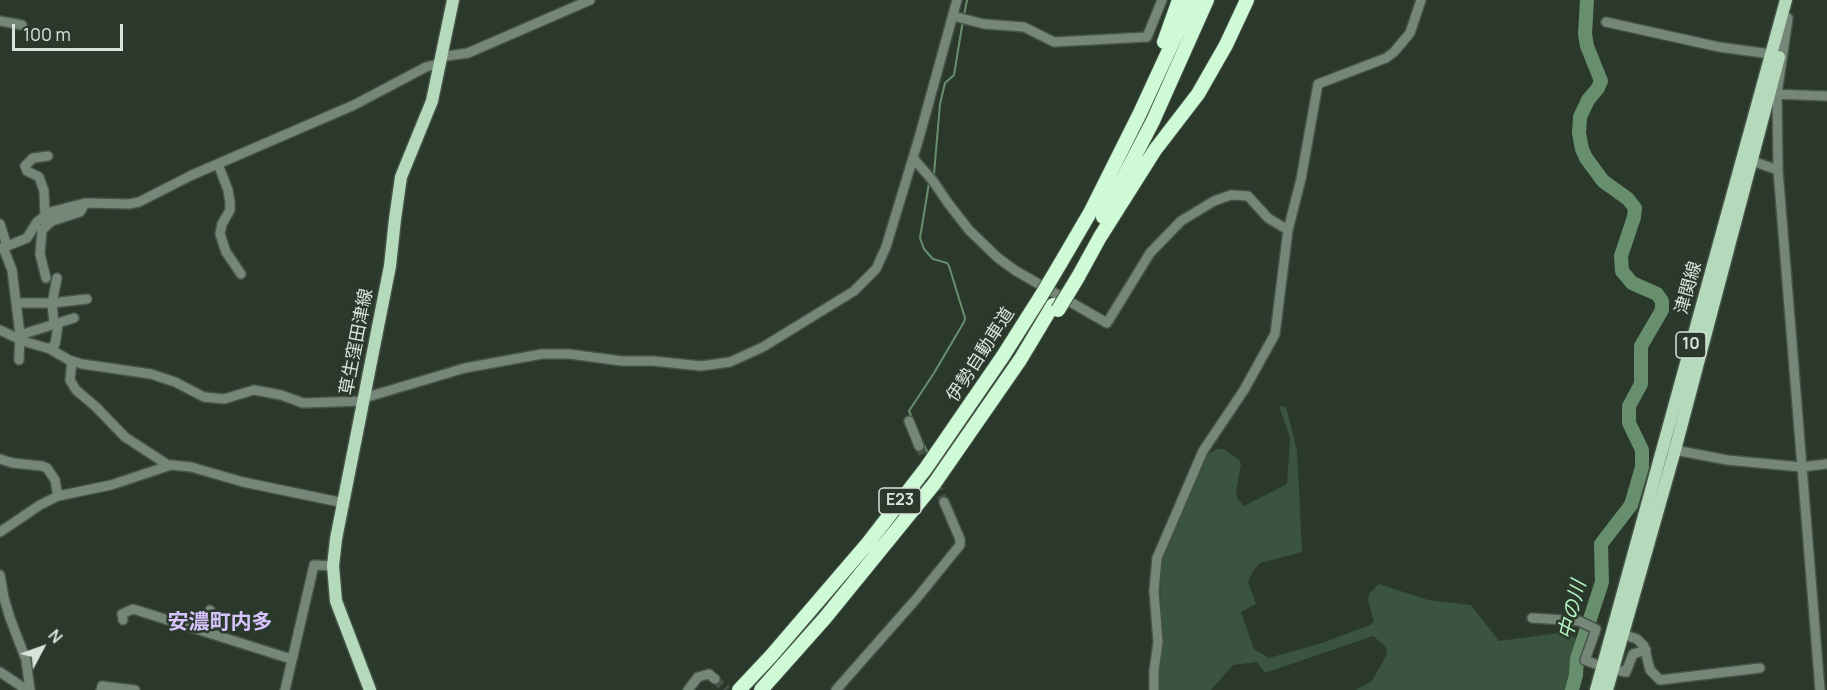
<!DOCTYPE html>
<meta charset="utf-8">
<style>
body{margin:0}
#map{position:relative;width:1827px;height:690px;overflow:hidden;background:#2a392c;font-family:Manrope,sans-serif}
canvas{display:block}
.north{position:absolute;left:12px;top:618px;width:60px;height:60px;-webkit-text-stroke:4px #2a392c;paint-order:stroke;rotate:49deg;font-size:16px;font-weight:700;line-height:24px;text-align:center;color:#d9e3da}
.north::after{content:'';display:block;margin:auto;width:21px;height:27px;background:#d9e3da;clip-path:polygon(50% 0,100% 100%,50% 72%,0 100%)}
.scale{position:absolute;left:12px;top:24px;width:111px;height:27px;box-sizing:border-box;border:3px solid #d9e3da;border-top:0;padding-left:8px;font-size:18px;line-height:21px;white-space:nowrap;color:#d9e3da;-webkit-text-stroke:4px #2a392c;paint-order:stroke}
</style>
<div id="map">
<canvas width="1827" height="690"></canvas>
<div class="north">N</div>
<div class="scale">100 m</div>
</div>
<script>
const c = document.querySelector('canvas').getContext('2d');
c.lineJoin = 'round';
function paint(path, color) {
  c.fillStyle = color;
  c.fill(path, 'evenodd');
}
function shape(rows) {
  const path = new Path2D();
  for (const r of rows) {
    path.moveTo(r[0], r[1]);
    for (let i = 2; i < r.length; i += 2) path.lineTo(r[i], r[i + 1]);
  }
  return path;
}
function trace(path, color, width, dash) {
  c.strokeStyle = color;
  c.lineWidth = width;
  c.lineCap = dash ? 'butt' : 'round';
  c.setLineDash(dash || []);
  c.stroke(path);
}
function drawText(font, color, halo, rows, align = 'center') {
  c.font = font + ' Manrope,"Noto Sans JP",sans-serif';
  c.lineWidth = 5;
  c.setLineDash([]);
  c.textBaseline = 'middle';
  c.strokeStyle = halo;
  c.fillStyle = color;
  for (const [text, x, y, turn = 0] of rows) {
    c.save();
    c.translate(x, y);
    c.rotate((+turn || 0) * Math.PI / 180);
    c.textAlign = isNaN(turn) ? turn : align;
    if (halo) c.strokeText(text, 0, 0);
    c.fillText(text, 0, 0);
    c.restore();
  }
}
paint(shape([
 [1279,406,1286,407,1297,450,1302,552,1260,563,1253,571,1248,582,1256,604,1241,612,1254,649,1269,658,1322,643,1370,625,1374,622,1368,600,1369,594,1379,584,1428,600,1471,605,1499,641,1566,632,1585,644,1578,690,1356,690,1372,681,1386,656,1387,650,1384,645,1373,636,1265,673,1257,662,1233,665,1211,690,1159,690,1157,673,1161,640,1160,566,1208,454,1218,449,1224,449,1239,460,1241,464,1236,492,1237,498,1244,506,1287,484,1290,438]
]), '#3a543f');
trace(shape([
 [964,15,967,0],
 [934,174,940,104,945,83,954,75,963,20],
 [928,454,909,411,934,373,964,322,965,318,949,266,947,263,933,259,924,249,920,238,929,183],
 [948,499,963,535,964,544]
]), '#678f6e', 2);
trace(shape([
 [1572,690,1576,675,1577,659,1602,582,1601,544,1631,505,1642,467,1642,450,1629,423,1629,406,1641,384,1641,346,1662,310,1662,301,1657,294,1632,283,1622,271,1621,256,1634,217,1635,208,1628,199,1603,181,1586,158,1582,149,1579,133,1580,117,1588,100,1598,88,1601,81,1587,46,1585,34,1587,0]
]), '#678f6e', 14);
trace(shape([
 [919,446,944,502],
 [715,679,727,690]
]), '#445246', 9, [9, 4.5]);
const minor = shape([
 [953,16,984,24,1024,27,1054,42,1147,37,1162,0],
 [1788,18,1777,94,1778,170,1820,690],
 [0,21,22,25],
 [1606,22,1719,47,1771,54],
 [440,57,468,53,590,0],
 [1772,94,1827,96],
 [913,158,933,181,948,203,969,230,998,258,1016,271,1107,323,1150,253,1181,221,1214,201,1231,195,1248,196,1268,218,1288,230],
 [1752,161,1778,170],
 [218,164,228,190,230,203,230,210,222,224,220,234,226,252,241,274],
 [45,215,44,191,39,177,27,171,25,166,33,158,48,156],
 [0,224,7,246],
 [3,247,12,270,20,335,19,360],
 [0,249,27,238,37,222,50,212,85,203,129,204,139,202,192,175,354,105,426,67,438,64],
 [46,278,40,254,42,230,52,221,80,212,85,203],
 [16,303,52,303,87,299],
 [54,325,52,303,57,278],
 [0,330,23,341,50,349,69,360,82,364,151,374,175,382,204,397,224,399,254,390,281,395,303,403,364,401],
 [20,335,74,318],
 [50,349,55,344,56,339,58,324],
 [72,361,70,380,76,390,96,407,125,437,168,465],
 [364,398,465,368,542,354,569,354,622,361,653,361,701,366,730,362,763,347,854,291,876,269,886,247,919,138,957,0],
 [909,421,919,446],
 [1663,446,1675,450,1727,460,1801,467,1827,464],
 [0,459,13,463,42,466,47,468,55,480,58,496],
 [0,532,40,505,58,496,111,485,171,465,191,467,243,482,344,503],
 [0,575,4,598,10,618,26,660,30,690],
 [1532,618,1579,621,1596,629,1585,660,1595,664],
 [123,620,122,614,133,609,288,658,293,657],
 [204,631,210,610],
 [1628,636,1637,639,1644,646,1650,670,1660,680,1760,668],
 [1621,671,1626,672,1633,654,1646,650],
 [0,672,27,690],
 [101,690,102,686,135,690],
 [285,690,314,565,333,566],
 [688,690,698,677,709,674,715,679],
 [836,690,917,598,960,545,960,539,944,502],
 [1154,690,1154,671,1158,642,1154,591,1157,558,1203,451,1244,390,1275,334,1288,230,1301,179,1318,84,1386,58,1394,52,1410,33,1421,0]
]);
const major = shape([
 [370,690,336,601,333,566,336,539,390,266,395,219,401,177,432,101,453,0],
 [1596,690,1786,0],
 [1607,690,1675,450,1779,57]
]);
const highway = shape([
 [1164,42,1179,0],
 [1103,217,1153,121,1207,0],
 [1060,264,1091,211,1140,113,1192,0],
 [1078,277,1100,237,1155,150,1198,94,1226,45,1247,0],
 [739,690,771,656,868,543,926,468,1003,356,1041,296],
 [761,690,825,618,934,484,1020,360,1053,305]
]);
trace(minor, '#465448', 12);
trace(major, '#465448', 15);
trace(highway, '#465448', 16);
trace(minor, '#768779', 9);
trace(major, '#b5d9bb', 12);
trace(highway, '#cefad6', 14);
const highwayBridge = shape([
 [1041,296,1060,264],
 [1058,310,1078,277]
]);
trace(highwayBridge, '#465448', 16, []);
trace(highwayBridge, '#cefad6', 14);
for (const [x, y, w] of [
 [1691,345,30],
 [900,501,42]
]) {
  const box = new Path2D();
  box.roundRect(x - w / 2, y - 13, w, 26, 4.5);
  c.fillStyle = '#2a392c';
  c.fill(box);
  trace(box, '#d9e3da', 1.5);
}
drawText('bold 16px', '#d9e3da', null, [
 ["10",1691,345],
 ["E23",900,501]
]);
drawText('18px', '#d9e3da', '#2a392c', [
 ["津関線",1689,288,-74],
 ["草生窪田津線",357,342,-79],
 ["伊勢自動車道",981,355,-57]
]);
drawText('italic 20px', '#b5f5c1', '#2a392c', [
 ["中の川",1573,610,-76]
]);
drawText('bold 21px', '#d7c4fd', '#2a392c', [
 ["安濃町内多",220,623]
]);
</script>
